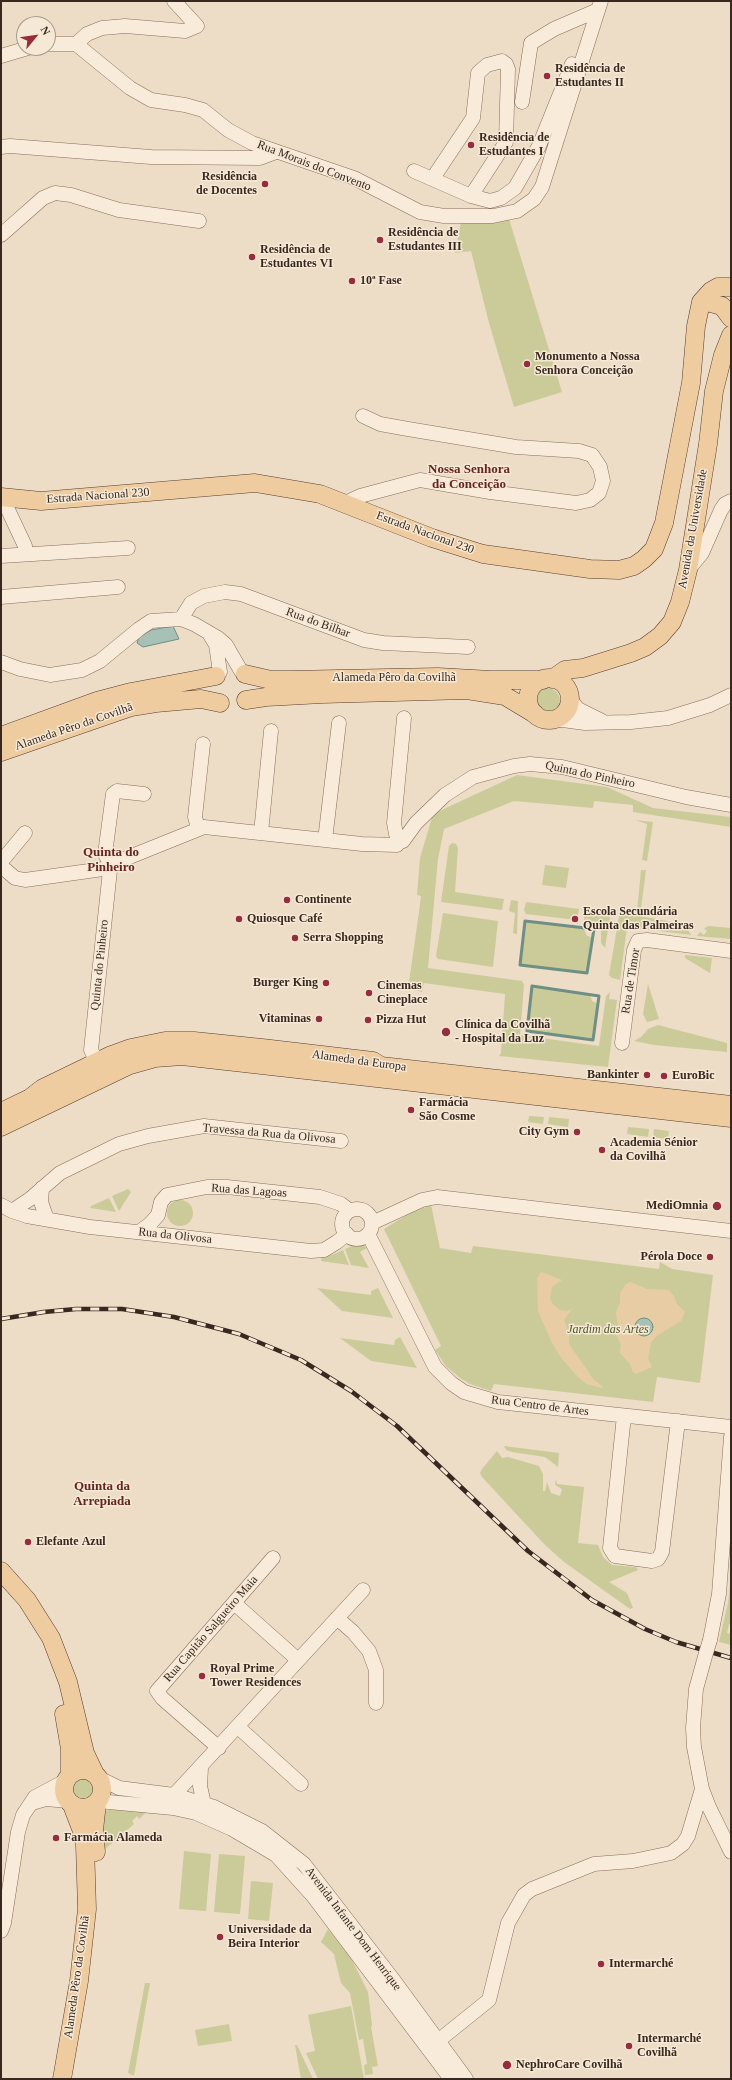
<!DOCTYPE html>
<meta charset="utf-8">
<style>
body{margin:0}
#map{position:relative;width:732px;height:2080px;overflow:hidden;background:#eddcc6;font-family:Georgia,serif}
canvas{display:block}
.frame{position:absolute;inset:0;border:2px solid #39281f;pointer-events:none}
.north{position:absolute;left:16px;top:16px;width:40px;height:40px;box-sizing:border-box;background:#f5e8d5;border:1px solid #aa9b8c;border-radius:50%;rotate:61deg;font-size:11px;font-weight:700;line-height:16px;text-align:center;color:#39281f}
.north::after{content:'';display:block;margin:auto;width:14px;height:18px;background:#962d3c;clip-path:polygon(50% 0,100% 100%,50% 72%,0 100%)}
</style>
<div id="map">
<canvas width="732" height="2080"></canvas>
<div class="frame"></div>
<div class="north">N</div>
</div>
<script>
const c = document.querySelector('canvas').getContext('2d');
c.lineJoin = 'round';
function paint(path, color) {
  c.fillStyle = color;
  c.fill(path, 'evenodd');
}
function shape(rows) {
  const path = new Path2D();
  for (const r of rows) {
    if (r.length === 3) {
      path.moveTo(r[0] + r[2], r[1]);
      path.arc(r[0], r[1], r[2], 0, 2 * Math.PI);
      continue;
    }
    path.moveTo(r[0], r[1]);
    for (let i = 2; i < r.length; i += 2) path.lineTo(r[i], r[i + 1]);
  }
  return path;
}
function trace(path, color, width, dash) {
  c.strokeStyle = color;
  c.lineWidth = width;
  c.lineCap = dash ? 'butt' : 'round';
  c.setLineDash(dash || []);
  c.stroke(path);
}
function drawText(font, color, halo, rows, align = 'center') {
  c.font = font + ' Georgia,serif';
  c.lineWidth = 3;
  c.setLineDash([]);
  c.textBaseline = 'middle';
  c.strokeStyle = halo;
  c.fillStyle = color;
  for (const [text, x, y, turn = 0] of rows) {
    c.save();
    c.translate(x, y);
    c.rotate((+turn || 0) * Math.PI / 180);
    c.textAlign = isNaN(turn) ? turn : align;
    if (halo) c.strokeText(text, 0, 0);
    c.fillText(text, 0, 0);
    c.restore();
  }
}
paint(shape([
 [509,219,562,392,514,407,489,323,471,251,455,253,461,222],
 [547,701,13],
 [517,775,607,787,653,808,731,817,731,827,633,812,633,805,594,801,593,808,514,801,444,829,438,859,428,968,522,981,524,985,520,1035,599,1046,606,996,610,992,609,999,617,1000,608,1067,499,1056,501,1053,505,994,424,983,422,992,408,989,419,912,421,896,417,895,420,858,433,814],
 [635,820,653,822,647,861,642,860,647,824],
 [452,843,456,844,458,848,455,892,504,899,502,910,441,902,449,846],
 [545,865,569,868,566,888,542,885],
 [641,870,646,870,640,916,683,924,685,925,691,935,627,927,620,980,612,978,609,975,620,911,624,909,637,912],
 [511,900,518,901,517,934,513,933,515,913,509,911],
 [526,902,579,909,577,920,526,914,524,910],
 [585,909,611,911,605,948,601,943,601,923,584,920],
 [443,913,498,921,493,967,438,959,436,956],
 [525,921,584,927,586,935,592,938,587,973,520,965],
 [708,926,731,928,731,939,697,936,700,932,704,935,707,931,704,929],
 [685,955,712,958,710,973,685,958],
 [648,984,659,1019,647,1022,643,1014],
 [532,986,590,994,592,1001,598,1004,593,1040,527,1031],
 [658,1025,727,1043,727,1052,654,1045,634,1041,641,1037,648,1029],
 [529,1116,544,1117,543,1124,528,1122],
 [549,1117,569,1119,568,1127,548,1124],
 [628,1127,649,1129,648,1137,627,1134],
 [654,1129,669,1131,668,1139,653,1137],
 [128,1189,131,1192,119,1211,112,1196],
 [109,1198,116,1212,90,1208,91,1206],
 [180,1213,13],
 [431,1205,440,1248,471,1253,473,1246,659,1269,660,1262,672,1269,713,1275,700,1383,657,1377,653,1402,494,1384,491,1391,470,1384,460,1378,446,1366,435,1350,441,1346,384,1229,410,1213],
 [354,1245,364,1246,367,1248,360,1252,369,1268,351,1265,345,1249],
 [343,1250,349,1265,321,1261,322,1256,332,1255],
 [317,1288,371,1295,371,1291,378,1288,393,1318,342,1311],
 [400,1337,417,1368,371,1361,340,1338,394,1345,395,1340],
 [504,1446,559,1453,558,1467,545,1457,512,1452,506,1450],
 [497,1451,502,1458,508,1457,539,1466,543,1474,543,1491,545,1491,547,1482,551,1493,560,1496,562,1489,555,1485,556,1479,557,1484,584,1487,578,1543,598,1545,603,1557,612,1565,636,1567,638,1570,609,1582,627,1593,633,1608,630,1609,564,1562,544,1544,482,1477,480,1473,482,1469],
 [731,1576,731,1624,729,1624,727,1633,731,1634,731,1645,719,1642,728,1603],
 [82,1789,13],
 [114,1806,153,1806,139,1819,137,1816,132,1821,134,1824,103,1851,103,1820,105,1812],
 [184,1851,211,1854,206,1911,179,1909],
 [219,1854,245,1856,240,1914,214,1912],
 [251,1881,273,1883,269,1921,248,1919],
 [328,1929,351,1958,368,1992,372,2025,371,2027,378,2066,372,2067,373,2074,365,2075,364,2065,367,2064,363,2039,359,2040,350,1993,341,1983,334,1954,321,1942],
 [145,1983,150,1983,134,2076,128,2073],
 [351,2006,364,2079,318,2079,306,2053,315,2051,308,2015],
 [229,2024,232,2041,198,2046,195,2030],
 [295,2045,297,2045,313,2079,301,2079]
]), '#cbcb9a');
paint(shape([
 [541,1272,562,1280,552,1287,550,1298,552,1303,560,1310,567,1311,572,1309,564,1320,569,1333,569,1344,594,1380,603,1387,602,1388,587,1384,578,1377,562,1359,551,1341,538,1311,537,1278],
 [630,1282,647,1289,669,1290,674,1296,677,1304,685,1312,681,1321,658,1335,651,1342,648,1358,652,1367,636,1374,633,1372,630,1364,620,1353,621,1344,616,1335,618,1327,616,1312,620,1303,620,1293,625,1285]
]), '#e8cda4');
const water = shape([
 [173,626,179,639,143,647,137,643,139,637,151,630,173,626],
 [644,1327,9]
]);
paint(water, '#a7c1b6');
trace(water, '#6e8f83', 1);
trace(shape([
 [525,921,594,929,587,973,520,965,525,921],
 [532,986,599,996,593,1040,527,1031,532,986]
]), '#6e8f83', 3);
const minor = shape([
 [48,44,76,44,130,88,151,100,185,105,203,110,228,130,252,143,354,178,420,212,444,216,493,216,517,211,534,199,542,187,601,1],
 [76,44,87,34,102,28,125,26,185,31,197,26,174,1],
 [1,56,28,48],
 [522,102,531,43,554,29,598,10],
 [1,147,10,146,151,157,260,158,276,152],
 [414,171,471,196,490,201,501,198,515,188,539,146,572,64],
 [433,178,473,118,478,73,487,65,502,61,506,64,508,69,506,142,471,196],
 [1,235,43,198,55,193,71,195,119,210,199,221],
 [2,497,25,546,25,554],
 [345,503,360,496,420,480,490,492,576,503,590,500,599,493,603,481,600,467,592,455,579,451,516,447,408,429,380,424,363,416],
 [1,556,128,548],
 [688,570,702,553,721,510,725,504,731,501],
 [1,597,118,587],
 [181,619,191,603,204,596,225,592,241,594,364,640,383,643,468,647],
 [210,635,216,645,220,672],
 [1,662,20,669,50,675,82,670,100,661,139,629,151,621,181,619,194,624,218,638,226,645,241,671],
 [570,699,578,709,602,721],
 [555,719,585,723,631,722,668,718,710,705,731,695],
 [198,828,195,817,203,744],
 [261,833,271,731],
 [325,840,339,723],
 [399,841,396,834,394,823,404,718],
 [403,841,416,823,445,795,473,777,514,766,530,764,562,767,686,797,731,805],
 [1,862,25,833],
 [111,865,105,854,113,794,117,791,144,794],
 [1,866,15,878,25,880,110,868],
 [622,1043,634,950,638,941,647,940,731,951],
 [97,1062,91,1050,110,870,112,864,204,827,362,844,397,845],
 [42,1188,41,1202,47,1219],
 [1,1205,12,1211,27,1216,90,1227,311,1251,324,1250,337,1242,347,1234],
 [357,1224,15],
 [12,1211,30,1199,60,1173,119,1144,148,1136,204,1126,341,1141],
 [372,1223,422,1200,437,1197,731,1231],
 [139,1232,150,1224,158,1215,161,1202,167,1195,207,1187,227,1187,320,1197,341,1204,350,1211],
 [368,1234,435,1367,451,1383,464,1392,498,1402,731,1427],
 [624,1416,610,1548,615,1556,652,1561,658,1559,662,1552,678,1421],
 [234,1603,298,1660],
 [337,1618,353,1632,369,1651,376,1670,376,1703],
 [710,1640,719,1594,731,1437],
 [706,1653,696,1689,693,1728,694,1747,702,1789,709,1807,731,1852],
 [238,1727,301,1784],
 [219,1748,162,1698,157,1691,273,1558],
 [201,1768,200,1786,204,1804],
 [99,1778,119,1788,174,1795,214,1807,262,1831,304,1864,392,1978,466,2079],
 [174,1795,363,1590],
 [98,1801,173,1808,196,1813,232,1829,276,1855,313,1896,451,2079],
 [32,1803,46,1799,68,1801],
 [1,1931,4,1923,18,1832,23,1815,35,1797,67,1780],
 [438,2041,489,2000,508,1923,524,1895,532,1889,594,1864,633,1861,671,1853,683,1844,688,1836,702,1789]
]);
const major = shape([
 [711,303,722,306,731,318],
 [1,497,41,501,255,483,320,494,432,538,483,554,590,569,619,570,634,566,644,559,654,549,664,523,691,383,696,326,701,302,711,291,718,287,731,287],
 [245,674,271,680,288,680,438,677,491,680,543,680],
 [549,699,21],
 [552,679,565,670,583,668,631,653,645,647,660,636,672,622,680,602,688,570,708,444,714,391,723,355,731,335],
 [246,700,266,697,322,694,467,690,505,696,535,714],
 [1,736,97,701,131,692,216,676],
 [1,752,131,707,156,703,201,699,220,703],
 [1,1112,30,1098,43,1088,109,1056,131,1048,165,1041,194,1041,262,1048,373,1061,381,1066,731,1105],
 [1,1127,130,1065,155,1058,182,1056,731,1118],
 [1,1571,27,1600,51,1638,68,1682,85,1753,95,1774],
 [64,1714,70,1749,70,1775],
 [83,1789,19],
 [96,1852,94,1830,97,1803],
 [62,2079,79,1981,87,1909,85,1845,82,1831,72,1805]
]);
trace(minor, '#886e5c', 15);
trace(major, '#563d30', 19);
trace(minor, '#f8ebd9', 14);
trace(major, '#efcc9f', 18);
const rail = shape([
 [1,1319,44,1312,76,1309,122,1309,174,1317,239,1334,301,1360,351,1391,397,1426,528,1551,592,1600,645,1629,676,1642,731,1658]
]);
trace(rail, '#39281f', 4.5);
trace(rail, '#f5e8d5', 3, [9]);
const minorBridge = shape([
 [706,1653,710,1640]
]);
trace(minorBridge, '#886e5c', 15, []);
trace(minorBridge, '#f8ebd9', 14);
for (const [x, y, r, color] of [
 [547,76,4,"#962d3c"],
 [471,145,4,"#962d3c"],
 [265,184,4,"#962d3c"],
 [380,240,4,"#962d3c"],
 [252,257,4,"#962d3c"],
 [352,281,4,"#962d3c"],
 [527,364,4,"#962d3c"],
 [287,900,4,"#962d3c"],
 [239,919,4,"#962d3c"],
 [575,919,4,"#962d3c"],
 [295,938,4,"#962d3c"],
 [326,983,4,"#962d3c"],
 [369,993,4,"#962d3c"],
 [319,1019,4,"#962d3c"],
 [368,1020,4,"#962d3c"],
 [446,1032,5,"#962d3c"],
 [647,1075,4,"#962d3c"],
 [664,1076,4,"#962d3c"],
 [411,1110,4,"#962d3c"],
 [577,1132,4,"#962d3c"],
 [602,1150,4,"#962d3c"],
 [717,1206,5,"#962d3c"],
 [710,1257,4,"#962d3c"],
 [28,1542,4,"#962d3c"],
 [202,1676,4,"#962d3c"],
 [56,1838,4,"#962d3c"],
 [220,1937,4,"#962d3c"],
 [601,1964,4,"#962d3c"],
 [629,2046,4,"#962d3c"],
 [507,2065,5,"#962d3c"]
]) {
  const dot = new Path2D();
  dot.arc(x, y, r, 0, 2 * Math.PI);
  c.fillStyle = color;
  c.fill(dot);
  trace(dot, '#f5e8d5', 1.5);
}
drawText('bold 12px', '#39281f', '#f5e8d5', [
 ["Residência de",555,69],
 ["Estudantes II",555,83],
 ["Residência de",479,138],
 ["Estudantes I",479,152],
 ["Residência",257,177,"right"],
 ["de Docentes",257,191,"right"],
 ["Residência de",388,233],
 ["Estudantes III",388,247],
 ["Residência de",260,250],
 ["Estudantes VI",260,264],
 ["10ª Fase",360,281],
 ["Monumento a Nossa",535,357],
 ["Senhora Conceição",535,371],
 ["Continente",295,900],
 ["Escola Secundária",583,912],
 ["Quinta das Palmeiras",583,926],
 ["Quiosque Café",247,919],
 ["Serra Shopping",303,938],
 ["Burger King",318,983,"right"],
 ["Cinemas",377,986],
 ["Cineplace",377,1000],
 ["Vitaminas",311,1019,"right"],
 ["Pizza Hut",376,1020],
 ["Clínica da Covilhã",455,1025],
 ["- Hospital da Luz",455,1039],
 ["Bankinter",639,1075,"right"],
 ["EuroBic",672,1076],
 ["Farmácia",419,1103],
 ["São Cosme",419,1117],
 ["City Gym",569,1132,"right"],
 ["Academia Sénior",610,1143],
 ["da Covilhã",610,1157],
 ["MediOmnia",708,1206,"right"],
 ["Pérola Doce",702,1257,"right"],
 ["Elefante Azul",36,1542],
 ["Royal Prime",210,1669],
 ["Tower Residences",210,1683],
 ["Farmácia Alameda",64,1838],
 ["Universidade da",228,1930],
 ["Beira Interior",228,1944],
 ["Intermarché",609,1964],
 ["Intermarché",637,2039],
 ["Covilhã",637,2053],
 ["NephroCare Covilhã",516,2065]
], 'left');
drawText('12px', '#39281f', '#f5e8d5', [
 ["Rua Morais do Convento",314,166,21],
 ["Estrada Nacional 230",98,496,-4],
 ["Avenida da Universidade",693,529,-80],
 ["Estrada Nacional 230",425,533,20],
 ["Rua do Bilhar",318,623,20],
 ["Alameda Pêro da Covilhã",394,678],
 ["Alameda Pêro da Covilhã",74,727,-19],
 ["Quinta do Pinheiro",590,775,12],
 ["Quinta do Pinheiro",100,965,-84],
 ["Rua de Timor",631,981,-81],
 ["Alameda da Europa",359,1061,8],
 ["Travessa da Rua da Olivosa",269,1134,5],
 ["Rua das Lagoas",249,1191,4],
 ["Rua da Olivosa",175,1236,6],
 ["Rua Centro de Artes",540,1406,7],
 ["Rua Capitão Salgueiro Maia",211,1629,-49],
 ["Avenida Infante Dom Henrique",353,1929,53],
 ["Alameda Pêro da Covilhã",77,1977,-82]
]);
drawText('italic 12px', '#4f5526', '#f5e8d5', [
 ["Jardim das Artes",608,1330]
]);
drawText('bold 13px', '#642520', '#f5e8d5', [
 ["Nossa Senhora",469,470],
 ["da Conceição",469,485],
 ["Quinta do",111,853],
 ["Pinheiro",111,868],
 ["Quinta da",102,1487],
 ["Arrepiada",102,1502]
]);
</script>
